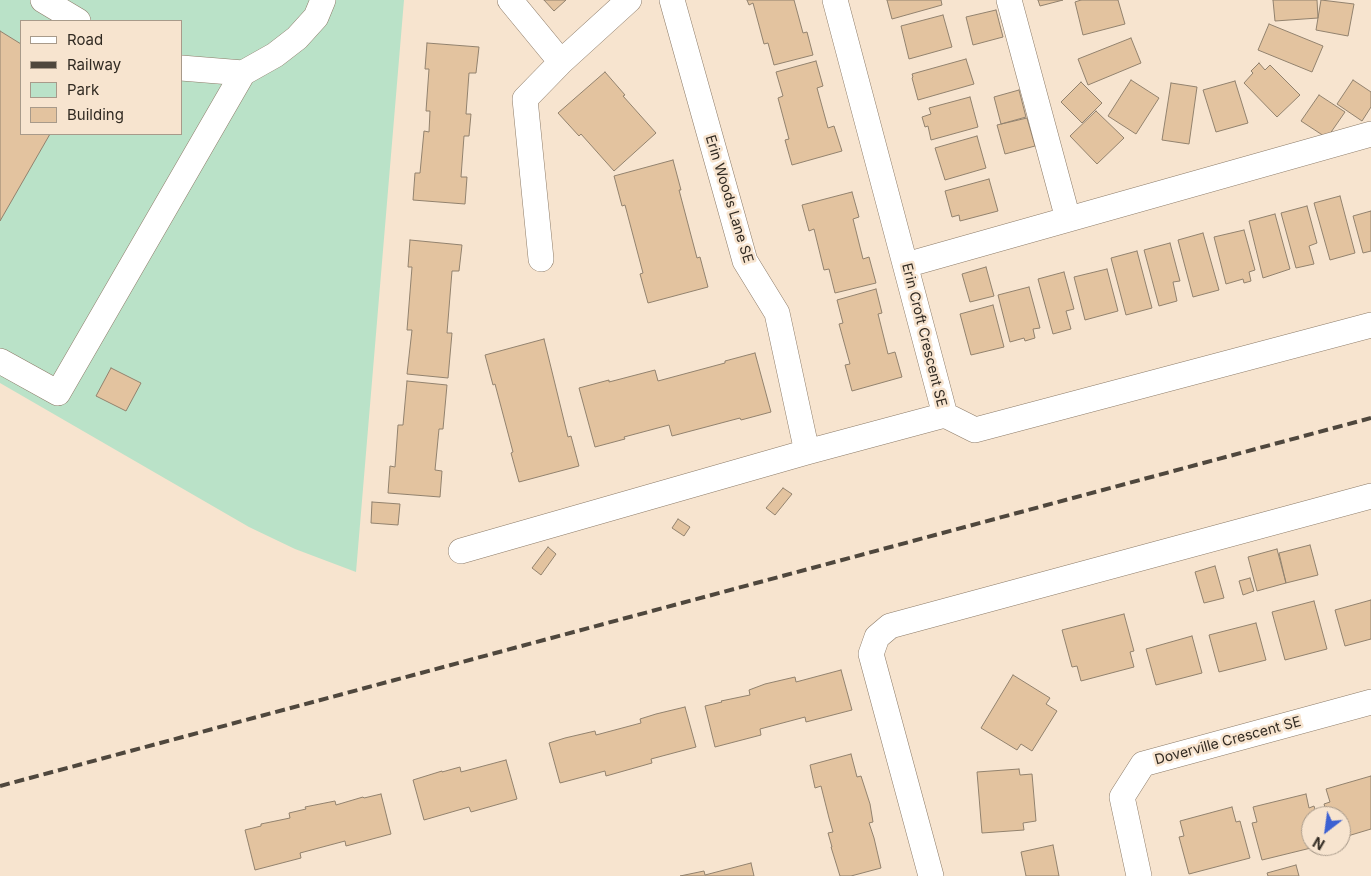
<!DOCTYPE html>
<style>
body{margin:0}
#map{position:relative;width:1371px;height:876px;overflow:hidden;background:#f7e4cf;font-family:Inter,sans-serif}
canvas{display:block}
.legend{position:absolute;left:20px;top:20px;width:162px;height:115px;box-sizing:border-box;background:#f7e4cf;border:1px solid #a89a8a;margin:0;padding:6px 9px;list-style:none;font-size:15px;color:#312a22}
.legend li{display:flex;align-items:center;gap:10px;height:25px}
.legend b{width:25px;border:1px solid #a89a8a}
.north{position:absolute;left:1301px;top:806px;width:50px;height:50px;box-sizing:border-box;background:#f7e4cf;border:1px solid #a89a8a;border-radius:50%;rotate:210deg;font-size:14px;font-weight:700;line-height:20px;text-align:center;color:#312a22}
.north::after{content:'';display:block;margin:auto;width:18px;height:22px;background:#3d61d2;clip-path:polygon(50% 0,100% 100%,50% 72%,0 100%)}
</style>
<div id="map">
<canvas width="1371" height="876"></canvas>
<ul class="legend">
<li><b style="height:6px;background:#fff"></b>Road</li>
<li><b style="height:6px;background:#4f473d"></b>Railway</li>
<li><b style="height:14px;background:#bae2c8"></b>Park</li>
<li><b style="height:14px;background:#e3c39f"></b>Building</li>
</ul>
<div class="north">N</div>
</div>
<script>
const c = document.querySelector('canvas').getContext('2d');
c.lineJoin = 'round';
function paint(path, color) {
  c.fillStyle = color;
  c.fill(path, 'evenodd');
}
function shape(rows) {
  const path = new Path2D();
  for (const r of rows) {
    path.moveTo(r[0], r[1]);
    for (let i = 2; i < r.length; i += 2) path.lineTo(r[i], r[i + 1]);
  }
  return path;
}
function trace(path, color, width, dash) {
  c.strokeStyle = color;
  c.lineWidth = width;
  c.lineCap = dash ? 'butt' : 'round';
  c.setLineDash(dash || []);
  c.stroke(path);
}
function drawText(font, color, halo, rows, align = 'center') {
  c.font = font + ' Inter,sans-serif';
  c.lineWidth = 5;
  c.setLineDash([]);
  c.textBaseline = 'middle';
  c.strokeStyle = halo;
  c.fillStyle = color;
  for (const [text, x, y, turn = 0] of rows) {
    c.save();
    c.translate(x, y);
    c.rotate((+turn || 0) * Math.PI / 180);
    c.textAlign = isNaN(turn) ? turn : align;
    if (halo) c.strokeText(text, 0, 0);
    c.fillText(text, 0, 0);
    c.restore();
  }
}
paint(shape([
 [0,0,404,0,356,572,295,549,249,527,0,383],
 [21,21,181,21,181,134,21,134]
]), '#bae2c8');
const building = shape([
 [544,0,566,0,554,11,544,0],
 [747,0,794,0,803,33,807,32,813,55,774,65,768,43,764,44,753,3,749,5,747,0],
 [887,0,941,0,942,5,892,19,887,0],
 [1038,0,1063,0,1040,6,1038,0],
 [1081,0,1118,0,1125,24,1083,35,1075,2,1081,0],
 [1273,0,1317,0,1318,18,1275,21,1273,0],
 [1321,0,1354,4,1348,36,1316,30,1321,0],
 [996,10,1003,37,973,45,966,17,996,10],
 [943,15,952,47,909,59,901,26,943,15],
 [1269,24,1323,46,1312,72,1258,50,1269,24],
 [0,31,21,44,21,134,50,134,0,221,0,31],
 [1131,38,1141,63,1088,85,1078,59,1131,38],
 [427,43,479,47,476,73,469,73,466,114,471,114,469,136,464,136,461,177,467,177,465,204,413,200,415,173,420,173,424,131,429,132,430,111,426,111,429,69,425,69,427,43],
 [966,59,974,84,918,100,912,78,913,77,912,74,966,59],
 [816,61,823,86,817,88,828,128,834,126,842,151,792,165,785,140,789,139,778,98,783,96,776,72,816,61],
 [1259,63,1265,70,1270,65,1300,95,1277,117,1244,83,1253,73,1251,71,1259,63],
 [605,72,625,95,623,96,656,133,614,171,581,134,579,136,558,113,605,72],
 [1131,80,1159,98,1136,134,1108,116,1131,80],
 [1353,80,1371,92,1371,107,1362,121,1337,104,1353,80],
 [1235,81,1248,123,1216,132,1203,90,1235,81],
 [1081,82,1102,103,1082,123,1061,102,1081,82],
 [1171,83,1197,87,1189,144,1162,140,1171,83],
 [1019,90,1026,117,1001,124,994,97,1019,90],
 [1319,95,1345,112,1327,138,1301,121,1319,95],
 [970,97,978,127,931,140,928,126,925,127,922,117,931,114,929,108,970,97],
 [1096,111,1124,138,1097,164,1070,136,1096,111],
 [1027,118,1035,146,1005,154,997,125,1027,118],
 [977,136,986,168,945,180,935,148,977,136],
 [673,160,681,190,679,190,697,258,700,257,708,287,648,303,640,274,643,273,625,205,622,206,614,176,673,160],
 [989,179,998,211,960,221,959,215,952,217,945,191,989,179],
 [852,192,859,217,853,219,863,259,869,257,876,283,835,293,829,269,824,270,814,229,809,231,802,205,852,192],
 [1340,196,1355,253,1330,260,1314,203,1340,196],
 [1307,206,1317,243,1309,246,1314,264,1296,268,1281,213,1307,206],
 [1371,211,1371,251,1363,253,1353,216,1371,211],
 [1275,214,1290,269,1263,278,1249,221,1275,214],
 [1244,230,1255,270,1249,272,1251,281,1244,283,1243,279,1226,284,1214,237,1244,230],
 [1203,233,1219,290,1193,297,1178,240,1203,233],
 [410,240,462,245,459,271,452,271,447,333,452,333,448,378,407,374,412,330,407,330,412,267,408,267,410,240],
 [1170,243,1180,281,1173,282,1177,301,1159,306,1144,250,1170,243],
 [1137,251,1152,308,1126,315,1111,258,1137,251],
 [986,267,994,296,970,302,962,274,986,267],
 [1107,269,1118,311,1085,320,1074,277,1107,269],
 [1064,272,1074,309,1066,311,1071,329,1053,334,1038,279,1064,272],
 [1029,287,1040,328,1033,329,1035,338,1025,341,1024,338,1010,342,998,295,1029,287],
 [876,289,882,313,878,314,888,354,895,352,902,377,852,391,845,365,850,364,839,324,843,323,837,300,876,289],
 [993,305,1004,347,971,355,960,314,993,305],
 [544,339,568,437,571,436,579,466,519,482,511,453,513,452,495,384,493,385,485,355,544,339],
 [755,353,771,412,741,420,740,418,672,436,669,425,624,437,625,439,595,447,579,388,609,380,609,382,655,370,658,381,725,363,725,361,755,353],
 [111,368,141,383,126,411,96,396,111,368],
 [407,381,447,385,443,429,439,429,435,470,442,471,440,497,388,493,390,466,395,467,398,425,403,425,407,381],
 [783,488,792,494,775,515,766,508,783,488],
 [372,502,400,504,398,525,371,523,372,502],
 [678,519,690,527,684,536,672,528,678,519],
 [1310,545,1318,575,1286,583,1279,553,1310,545],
 [548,547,556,554,541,575,532,568,548,547],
 [1277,549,1286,583,1257,591,1248,557,1277,549],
 [1215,566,1224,598,1204,603,1195,572,1215,566],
 [1250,578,1254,591,1243,595,1239,581,1250,578],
 [1371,600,1371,639,1345,646,1335,610,1371,600],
 [1314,601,1327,649,1285,660,1272,612,1314,601],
 [1124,614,1134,651,1130,652,1134,667,1081,681,1077,666,1072,667,1062,630,1124,614],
 [1256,623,1266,660,1219,672,1209,635,1256,623],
 [1192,636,1202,673,1156,685,1146,649,1192,636],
 [841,670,852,710,806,722,805,717,760,729,761,735,715,747,705,706,722,702,721,701,750,695,749,690,765,684,795,677,796,682,841,670],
 [1013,675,1050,698,1046,704,1057,711,1032,751,1021,744,1017,750,981,728,1013,675],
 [685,707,696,747,651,759,652,763,606,776,605,771,560,783,549,743,565,738,595,731,596,735,641,723,640,719,656,714,685,707],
 [851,754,857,777,861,776,870,804,873,822,869,823,874,838,881,868,851,876,840,876,831,847,832,847,828,833,833,832,829,818,821,786,815,788,810,765,851,754],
 [506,760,517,799,471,812,469,807,424,820,413,780,442,771,442,772,460,767,461,772,506,760],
 [1019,769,1020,775,1032,774,1036,821,1023,823,1024,830,982,833,977,772,1019,769],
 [1371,776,1371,829,1341,838,1341,816,1328,816,1324,804,1330,802,1326,789,1371,776],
 [381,794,391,834,346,846,345,841,300,853,301,858,255,870,245,830,261,826,261,824,290,818,289,813,306,809,305,807,335,801,336,805,363,797,364,798,381,794],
 [1306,794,1309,808,1314,806,1317,816,1311,816,1311,846,1319,846,1262,860,1252,823,1257,822,1253,807,1306,794],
 [1232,807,1236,822,1240,821,1250,858,1189,874,1179,837,1184,836,1180,821,1232,807],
 [1053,845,1059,876,1026,876,1021,852,1053,845],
 [751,863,754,876,680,876,704,871,705,875,751,863],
 [1296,865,1299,876,1268,876,1267,873,1296,865]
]);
paint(building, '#e3c39f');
trace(building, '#92826e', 1);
const minor = shape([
 [43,0,78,21],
 [510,0,561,62],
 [672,0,745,261,777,313,807,452],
 [835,0,945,415,975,430,1371,325],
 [1009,0,1068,219],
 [181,68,243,73],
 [541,259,525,99,561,62,629,0],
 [906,265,1371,134],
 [0,361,58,393,243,73,275,55,297,38,316,17,323,0],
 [461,551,807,452,945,415],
 [931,876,871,654,877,637,890,626,1371,496],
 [1139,876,1122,797,1143,764,1371,702]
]);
trace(minor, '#8c7b68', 26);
trace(minor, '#fff', 25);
trace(shape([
 [0,786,1371,418]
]), '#4f473d', 4, [10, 5]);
drawText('14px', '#312a22', '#f7e4cf', [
 ["Erin Woods Lane SE",729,199,73],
 ["Erin Croft Crescent SE",924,335,76],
 ["Doverville Crescent SE",1228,741,-15]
]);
</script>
